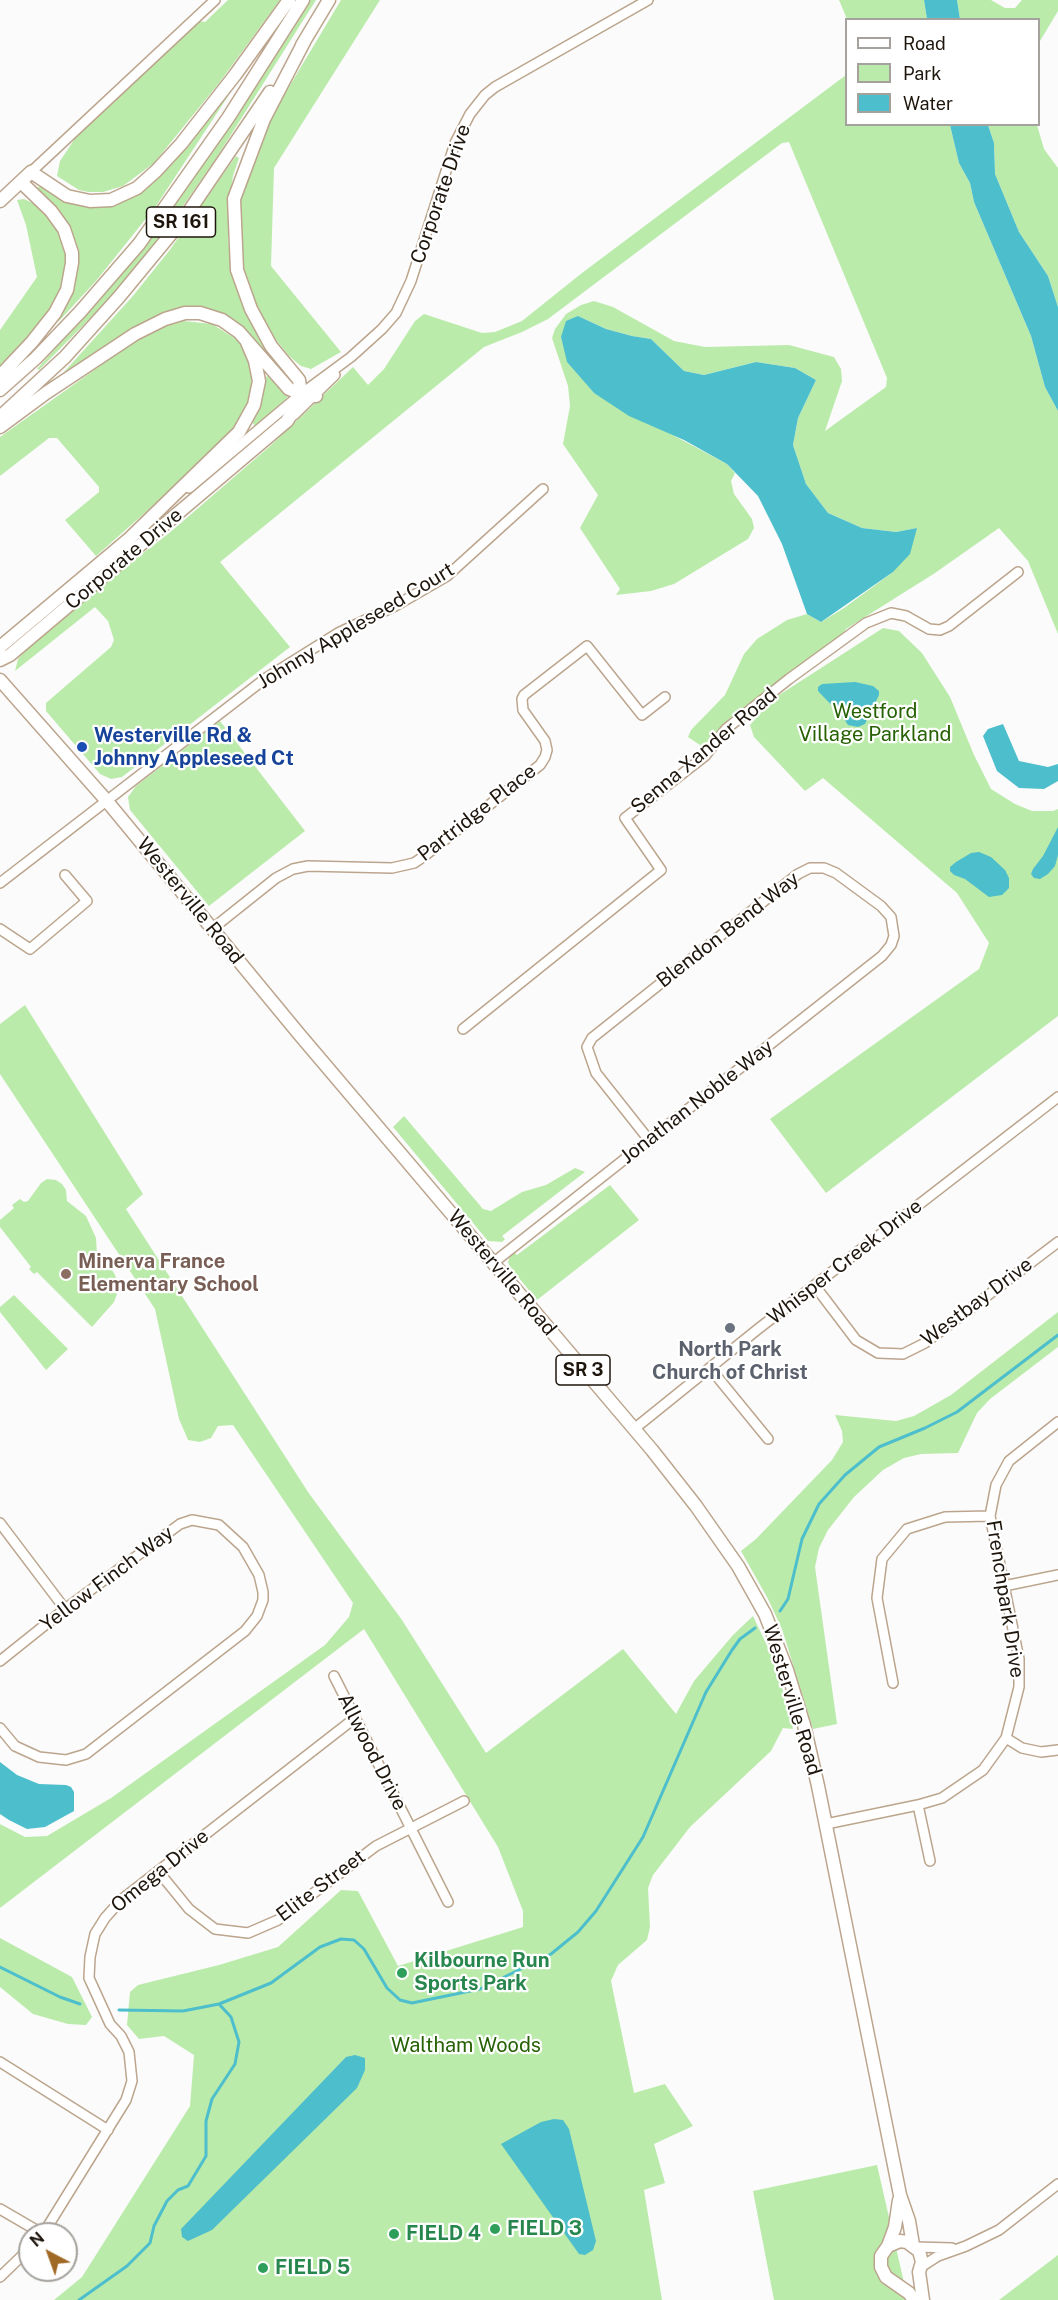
<!DOCTYPE html>
<style>
body{margin:0}
#map{position:relative;width:1058px;height:2300px;overflow:hidden;background:#fbfbfb;font-family:"Public Sans",sans-serif}
canvas{display:block}
.legend{position:absolute;left:845px;top:18px;width:195px;height:108px;box-sizing:border-box;background:#fff;border:2px solid #a5a29e;margin:0;padding:8px 10px;list-style:none;font-size:18px;color:#1e160d}
.legend li{display:flex;align-items:center;gap:12px;height:30px}
.legend b{width:30px;border:2px solid #a5a29e}
.north{position:absolute;left:18px;top:2222px;width:60px;height:60px;box-sizing:border-box;background:#fff;border:2px solid #a5a29e;border-radius:50%;rotate:319deg;font-size:16px;font-weight:700;line-height:24px;text-align:center;color:#1e160d}
.north::after{content:'';display:block;margin:auto;width:21px;height:27px;background:#a16926;clip-path:polygon(50% 0,100% 100%,50% 72%,0 100%)}
</style>
<div id="map">
<canvas width="1058" height="2300"></canvas>
<ul class="legend">
<li><b style="height:8px;background:#fff"></b>Road</li>
<li><b style="height:16px;background:#bbebab"></b>Park</li>
<li><b style="height:16px;background:#4dbecc"></b>Water</li>
</ul>
<div class="north">N</div>
</div>
<script>
const c = document.querySelector('canvas').getContext('2d');
c.lineJoin = 'round';
function paint(path, color) {
  c.fillStyle = color;
  c.fill(path, 'evenodd');
}
function shape(rows) {
  const path = new Path2D();
  for (const r of rows) {
    path.moveTo(r[0], r[1]);
    for (let i = 2; i < r.length; i += 2) path.lineTo(r[i], r[i + 1]);
  }
  return path;
}
function trace(path, color, width, dash) {
  c.strokeStyle = color;
  c.lineWidth = width;
  c.lineCap = dash ? 'butt' : 'round';
  c.setLineDash(dash || []);
  c.stroke(path);
}
function drawText(font, color, halo, rows, align = 'center') {
  c.font = font + ' "Public Sans",sans-serif';
  c.lineWidth = 4.5;
  c.setLineDash([]);
  c.textBaseline = 'middle';
  c.strokeStyle = halo;
  c.fillStyle = color;
  for (const [text, x, y, turn = 0] of rows) {
    c.save();
    c.translate(x, y);
    c.rotate((+turn || 0) * Math.PI / 180);
    c.textAlign = isNaN(turn) ? turn : align;
    if (halo) c.strokeText(text, 0, 0);
    c.fillText(text, 0, 0);
    c.restore();
  }
}
paint(shape([
 [228,0,280,0,219,83,154,163,123,186,103,192,88,192,79,190,57,176,60,161,76,137,198,21,205,22],
 [307,0,316,0,215,160,171,223,117,291,39,370,37,369,118,278,166,217,194,177],
 [341,0,380,0,274,168,271,266,341,352,311,369,301,366,289,356,269,331,252,299,242,265,239,200,245,175,271,117],
 [839,0,924,0,927,19,847,19],
 [957,0,991,0,1005,8,1015,8,1022,0,1058,0,1058,11,1040,41,1039,52,1038,20,960,19],
 [846,75,846,124,950,125,959,163,970,183,974,202,1031,336,1045,387,1058,411,1058,634,1028,561,999,528,935,573,846,629,840,638,730,718,703,747,688,737,691,730,725,695,744,654,757,639,787,620,807,614,821,622,844,608,893,572,917,528,896,532,862,528,828,513,806,484,793,445,798,418,816,380,795,368,756,362,704,375,684,371,651,339,632,336,606,329,578,316,561,337,568,362,594,393,727,464,735,473,731,481,734,494,752,519,754,528,748,539,674,584,651,591,616,595,620,589,580,528,598,495,563,444,570,406,568,386,552,338,555,329,566,314,581,305,594,301,613,307,674,341,705,347,789,345,834,357,841,369,842,381,825,431,886,387,887,378,789,142,782,143,548,319,522,332,484,347,220,562,290,647,122,777,111,779,100,774,46,711,46,703,111,647,114,640,108,621,95,607,15,671,18,659,25,651,126,566,168,534,269,447,353,367,368,385,384,369,415,321,424,314,482,333,495,332,522,321,582,273],
 [236,80,238,81,156,206,96,281,59,321,56,319,76,247,68,225,37,188,40,186,64,198,129,197],
 [988,125,1037,125,1044,149,1058,168,1058,307,1048,276,1019,232,995,174,994,143],
 [236,156,239,158,233,176,228,209,228,240,231,268,238,291,259,336,290,380,288,381,238,323,214,311,200,308,65,374,64,372,132,297,169,251],
 [24,199,41,207,57,227,66,247,67,259,62,285,57,298,45,317,0,366,0,330,37,277,26,225,17,200],
 [184,321,212,324,236,339,245,351,251,365,252,394,241,422,182,480,96,556,65,520,99,492,99,487,57,438,49,438,0,476,0,437,135,341,156,329],
 [268,376,273,377,288,395,287,398,255,426,252,422,261,403,264,378],
 [883,628,899,631,922,653,950,697,974,755,991,789,1015,804,1032,811,1053,811,1058,809,1058,1016,826,1193,770,1119,979,969,989,943,957,893,823,778,805,791,754,737,750,725,773,699],
 [220,721,305,831,209,906,130,810,128,797,136,786],
 [25,1005,143,1194,126,1209,308,1492,402,1620,486,1753,623,1649,676,1714,694,1681,733,1635,753,1616,770,1652,789,1709,793,1729,783,1728,771,1751,690,1827,653,1875,648,1888,650,1927,647,1940,618,1965,611,1981,634,2093,665,2084,693,2126,654,2144,665,2183,644,2190,662,2300,54,2300,82,2277,190,2106,194,2055,164,2036,139,2039,127,2025,130,1992,138,1985,219,1965,278,1947,341,1890,358,1891,398,1966,523,1927,523,1911,498,1847,364,1629,0,1908,0,1824,25,1837,47,1836,111,1798,325,1645,349,1617,353,1603,233,1425,218,1426,211,1438,200,1442,188,1440,179,1419,155,1309,0,1074,0,1024],
 [404,1116,483,1209,491,1211,522,1192,546,1185,575,1168,585,1172,502,1236,505,1239,502,1242,488,1241,393,1127],
 [47,1179,56,1180,62,1184,66,1190,67,1201,86,1216,96,1238,97,1255,110,1266,116,1277,118,1291,114,1302,92,1327,37,1272,34,1274,29,1269,31,1267,0,1227,0,1220,14,1208,12,1205,20,1199,24,1202,28,1201,41,1183],
 [610,1185,639,1220,537,1300,510,1267,508,1262,510,1255,514,1252,517,1255],
 [14,1295,68,1349,46,1370,0,1312,0,1307],
 [1058,1312,1058,1347,990,1399,977,1413,958,1453,921,1454,904,1458,883,1470,854,1497,828,1530,819,1548,815,1567,837,1724,813,1729,782,1629,768,1599,741,1551,756,1539,832,1460,843,1442,842,1431,835,1415,896,1421,914,1416,951,1395],
 [0,1938,72,1977,92,2017,86,2025,68,2024,33,2014,0,1987],
 [877,2165,908,2300,774,2300,753,2191],
 [1058,2255,1058,2300,999,2300]
]), '#bbebab');
paint(shape([
 [924,0,957,0,960,19,927,19],
 [950,125,988,125,994,143,995,174,1019,232,1048,276,1058,307,1058,411,1045,387,1031,336,974,202,970,183,959,163],
 [578,316,606,329,632,336,651,339,684,371,704,375,756,362,795,368,816,380,798,418,793,445,806,484,828,513,862,528,896,532,917,528,910,554,893,572,821,622,807,614,782,544,758,496,727,464,684,440,629,416,594,393,567,362,561,337,566,321],
 [855,682,873,686,879,691,879,695,865,724,858,727,848,725,841,715,818,691,818,687,822,684],
 [1003,724,1019,761,1048,767,1058,764,1058,781,1044,789,1019,788,997,771,983,736,988,729],
 [1058,827,1058,855,1055,866,1048,874,1040,879,1034,878,1031,874,1033,869,1043,856],
 [979,852,991,857,1005,870,1009,878,1009,888,1002,895,989,897,965,879,954,875,950,871,950,867,956,862,971,853],
 [0,1762,17,1775,39,1784,66,1785,71,1787,74,1792,74,1811,45,1827,27,1829,9,1820,0,1814],
 [355,2055,365,2058,365,2070,357,2088,212,2230,188,2241,182,2237,181,2229,346,2057],
 [554,2119,563,2120,569,2129,596,2241,593,2250,585,2255,579,2254,501,2144,541,2122]
]), '#4dbecc');
trace(shape([
 [780,1611,788,1599,802,1539,819,1504,845,1475,879,1447,925,1428,957,1412,1058,1335],
 [0,1967,60,1997,80,2004],
 [119,2010,183,2011,219,2004,271,1983,320,1947,341,1939,354,1940,364,1949,387,1988,400,2000,412,2003,480,1989,551,1954,578,1932,596,1911,643,1837,706,1692,732,1650,740,1639,755,1628],
 [79,2300,127,2266,150,2243,154,2226,167,2201,178,2190,188,2186,206,2156,206,2121,212,2099,235,2064,239,2042,231,2017,219,2004]
]), '#4dbecc', 3);
const minor = shape([
 [31,172,215,0],
 [294,415,335,375],
 [189,488,301,394,351,357,382,329,396,313,411,281,455,143,470,114,485,95,495,87,648,0],
 [0,883,266,678,338,633,395,606,447,576,543,489],
 [0,929,30,949,87,901,65,875],
 [212,929,276,878,293,869,308,866,392,868,414,863,423,857,540,765,545,757,547,750,545,741,523,710,522,699,524,695,587,646,642,715,665,697],
 [463,1029,661,870,625,818,705,756,726,729,789,679,866,623,891,613,906,616,929,629,940,630,949,626,1018,572],
 [493,1263,882,956,891,945,894,936,891,917,881,906,836,873,824,868,810,868,798,874,592,1038,587,1047,596,1073,649,1140],
 [815,1286,856,1340,878,1353,903,1354,925,1343,1058,1242],
 [710,1368,768,1439],
 [634,1429,758,1329,1058,1097],
 [0,1523,65,1609],
 [1004,1586,1058,1575],
 [0,1661,65,1609,180,1524,192,1520,219,1525,243,1547,259,1575,263,1592,263,1600,257,1616,245,1631,86,1754,66,1760,39,1757,15,1746,0,1728],
 [334,1676,448,1902],
 [893,1683,877,1598,882,1559,907,1529,945,1517,990,1516],
 [1006,1738,1022,1748,1041,1752,1058,1750],
 [918,1805,930,1861],
 [826,1824,918,1805,942,1798,983,1770,1006,1738,1019,1687,1019,1659,990,1516,996,1485,1009,1461,1058,1422],
 [158,1871,189,1909,215,1929,248,1933,278,1920,376,1846,464,1801],
 [0,2062,108,2130],
 [0,2209,43,2234,126,2100,132,2081,129,2052,121,2036,110,2024,89,1978,90,1957,95,1934,105,1918,121,1900,355,1718],
 [916,2247,952,2248],
 [921,2267,938,2256,966,2246,999,2230,1058,2184],
 [0,2277,30,2248]
]);
const major = shape([
 [302,45,329,0],
 [0,201,31,172,67,196,90,201,111,200,137,188,156,171,181,144,235,75,289,0],
 [0,376,32,342,55,313,67,290,72,263,72,253,64,229,51,211,21,182],
 [0,390,36,358,80,312,139,244,228,118,303,0],
 [0,417,65,357,119,297,185,217,270,92],
 [0,427,46,393,135,334,165,319,185,313,200,313,222,320,239,332,289,389,307,396,316,396],
 [0,647,130,538,239,432,254,405,259,381,255,361,246,340],
 [0,660,10,655,287,421,298,403,301,394,299,380,271,346,251,309,237,270,234,199,264,119,305,40],
 [0,680,106,800,299,1034,652,1450,696,1506,738,1566,765,1614,787,1670,804,1725,818,1786,900,2195,909,2221,913,2245],
 [899,2200,895,2227,888,2246,881,2256,881,2267,886,2277,909,2293,914,2300],
 [888,2246,900,2241,907,2242,919,2251,922,2262,919,2272,923,2300]
]);
trace(minor, '#bca58d', 12);
trace(major, '#bca58d', 15);
trace(minor, '#fff', 9);
trace(major, '#fff', 12);
for (const [x, y, r, color] of [
 [82,747,6,"#1a4fb4"],
 [66,1274,6,"#8d6e63"],
 [730,1328,6,"#6b7280"],
 [402,1973,6,"#2e9e5b"],
 [495,2229,6,"#2e9e5b"],
 [394,2234,6,"#2e9e5b"],
 [263,2268,6,"#2e9e5b"]
]) {
  const dot = new Path2D();
  dot.arc(x, y, r, 0, 2 * Math.PI);
  c.fillStyle = color;
  c.fill(dot);
  trace(dot, '#fff', 2);
}
for (const [x, y, w] of [
 [181,222,69],
 [583,1370,54]
]) {
  const box = new Path2D();
  box.roundRect(x - w / 2, y - 15, w, 30, 4.5);
  c.fillStyle = '#fff';
  c.fill(box);
  trace(box, '#1e160d', 1.5);
}
drawText('bold 18px', '#1e160d', null, [
 ["SR 161",181,222],
 ["SR 3",583,1370]
]);
drawText('20px', '#1e160d', '#fff', [
 ["Corporate Drive",441,194,-71],
 ["Corporate Drive",124,559,-40],
 ["Johnny Appleseed Court",356,626,-31],
 ["Senna Xander Road",704,751,-40],
 ["Partridge Place",477,813,-38],
 ["Westerville Road",190,901,51],
 ["Blendon Bend Way",728,930,-38],
 ["Jonathan Noble Way",697,1102,-38],
 ["Whisper Creek Drive",845,1262,-38],
 ["Westerville Road",502,1273,50],
 ["Westbay Drive",977,1302,-37],
 ["Yellow Finch Way",107,1579,-37],
 ["Frenchpark Drive",1005,1599,81],
 ["Westerville Road",792,1700,73],
 ["Allwood Drive",372,1752,63],
 ["Omega Drive",160,1871,-39],
 ["Elite Street",321,1886,-37]
]);
drawText('20px', '#266103', '#fff', [
 ["Westford",875,712],
 ["Village Parkland",875,735],
 ["Waltham Woods",466,2046]
]);
drawText('bold 20px', '#164399', '#fff', [
 ["Westerville Rd &",94,736],
 ["Johnny Appleseed Ct",94,759]
], 'left');
drawText('bold 20px', '#785e54', '#fff', [
 ["Minerva France",78,1262],
 ["Elementary School",78,1285]
], 'left');
drawText('bold 20px', '#5b616d', '#fff', [
 ["North Park",730,1350],
 ["Church of Christ",730,1373]
]);
drawText('bold 20px', '#27864d', '#fff', [
 ["Kilbourne Run",414,1961],
 ["Sports Park",414,1984],
 ["FIELD 3",507,2229],
 ["FIELD 4",406,2234],
 ["FIELD 5",275,2268]
], 'left');
</script>
